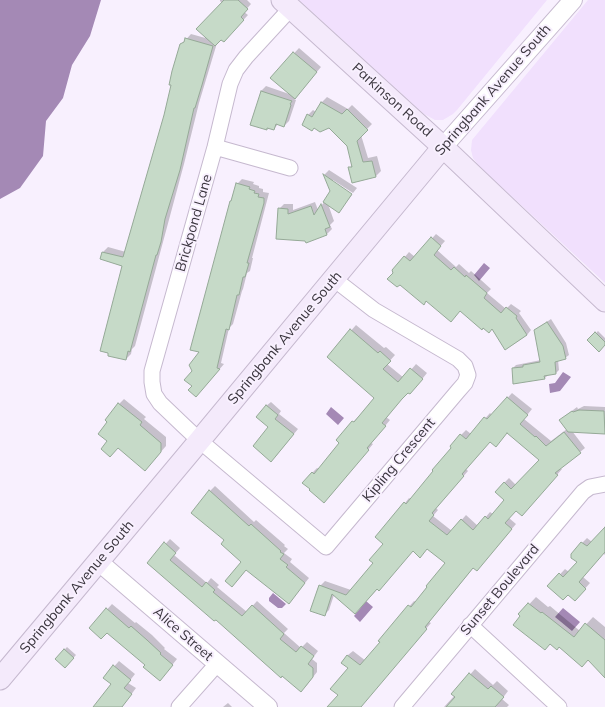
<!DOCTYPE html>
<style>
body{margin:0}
canvas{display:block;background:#f8f0fe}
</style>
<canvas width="605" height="707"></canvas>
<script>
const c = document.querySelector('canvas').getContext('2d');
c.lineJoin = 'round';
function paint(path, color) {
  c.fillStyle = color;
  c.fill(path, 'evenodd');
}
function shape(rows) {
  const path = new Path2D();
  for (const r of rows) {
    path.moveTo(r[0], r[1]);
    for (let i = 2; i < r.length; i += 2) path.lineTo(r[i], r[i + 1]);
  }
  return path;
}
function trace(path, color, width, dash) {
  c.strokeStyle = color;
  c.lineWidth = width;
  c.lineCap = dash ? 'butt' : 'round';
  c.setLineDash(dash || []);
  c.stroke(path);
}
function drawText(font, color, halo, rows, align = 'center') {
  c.font = font + ' Mulish,sans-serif';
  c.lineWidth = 4;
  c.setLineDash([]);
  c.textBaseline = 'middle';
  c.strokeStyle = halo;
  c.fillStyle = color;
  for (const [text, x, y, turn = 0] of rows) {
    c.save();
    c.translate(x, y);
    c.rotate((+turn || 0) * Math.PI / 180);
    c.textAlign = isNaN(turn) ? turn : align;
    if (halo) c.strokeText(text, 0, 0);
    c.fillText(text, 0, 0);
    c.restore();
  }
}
paint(shape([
 [299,0,547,0,457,110,453,114,443,120,435,120,424,114],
 [588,0,605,0,605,283,479,166,473,158,471,150,472,140]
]), '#f1e0fd');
paint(shape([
 [0,0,101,0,90,36,72,65,63,98,46,121,43,156,20,188,0,199],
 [484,263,490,268,479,281,474,275],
 [563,372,571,377,560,391,550,393,549,384,555,383],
 [331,407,344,418,338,425,326,414],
 [273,593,286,604,282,608,278,608,269,601,269,598],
 [366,601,373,607,360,622,354,616],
 [563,608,580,622,572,631,555,617]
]), '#a489b5');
paint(shape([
 [220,0,247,0,251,4,244,12,248,15,224,41,221,39,217,43,199,103,184,164,135,346,132,349,131,354,126,359,123,266,101,259,103,252,108,247,126,252,165,115,181,45,191,34,209,39,222,3,220,1],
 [299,48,321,67,294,99,296,100,289,121,284,126,278,124,274,129,268,127,266,129,261,91,266,86,292,95,272,77],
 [327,97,348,109,352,105,372,124,361,135,368,158,377,156,381,171,376,176,350,168,352,165,348,145,329,127,308,115,313,110,316,112,322,102],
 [329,170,357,188,353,193,333,180,333,182,352,195,339,211,328,204,334,221,330,225,332,229,327,234,306,241,279,209,284,204,293,204,293,210,315,202,318,210,332,192,324,175],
 [242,179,254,182,253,184,259,186,259,188,263,189,263,192,269,193,252,258,253,258,250,271,247,273,243,289,242,291,233,324,229,328,221,363,224,364,201,391,193,386,193,371,200,352,231,201,237,184],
 [436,234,445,241,437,250,456,267,459,264,469,273,471,271,491,289,487,293,506,309,511,304,521,311,519,313,531,330,527,335,506,349,492,328,394,273,393,271,409,252,415,257],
 [551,319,566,343,569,355,565,358,558,360,559,370,556,373,548,375,544,379,512,369,516,365,541,360,535,330],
 [356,325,384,348,386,347,395,355,387,364,404,378,416,364,427,373,415,388,408,392,386,417,390,420,371,443,373,444,329,497,312,473,317,468,319,469,340,443,353,422,358,417,359,418,376,398,328,357],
 [598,331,605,338,605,344,589,340],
 [512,393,532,409,524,419,551,441,567,429,565,416,577,407,578,409,584,406,605,407,605,433,572,431,585,448,560,468,562,469,527,510,516,510,509,518,516,524,481,565,474,567,429,622,431,623,360,707,329,707,339,695,349,668,342,662,348,655,353,651,366,661,381,642,398,619,414,601,416,602,446,562,428,548,413,550,360,608,334,595,329,610,324,615,320,586,325,581,351,590,374,563,405,503,409,498,411,499,453,448,461,435,466,430,471,434,490,413,492,415],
 [507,432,540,460,516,485,509,478,504,483,506,500,493,514,490,512,478,526,466,515,452,531,433,516,438,510,436,508,468,471,466,469,490,441],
 [124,399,146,417,144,419,166,437,166,446,145,470,118,447,108,441,119,404],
 [271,402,281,411,279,414,298,429,276,456,266,406],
 [215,486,254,522,256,520,285,545,284,546,288,549,284,553,292,559,290,562,309,578,293,598,247,569,232,586,242,562,226,540,210,491],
 [605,528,605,555,603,553,583,577,590,583,575,600,568,593,549,586,565,569,569,572,578,562,571,556,582,543,587,538,592,542],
 [170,539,180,548,174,555,207,583,211,578,219,585,217,587,247,612,257,601,288,629,284,633,301,648,307,642,318,651,312,659,317,663,317,672,306,686,216,618,148,563],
 [536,597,548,607,550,606,580,631,593,617,605,627,605,677,589,659,551,643,545,649,520,614],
 [112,604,135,623,136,622,152,635,165,648,164,649,177,659,165,674,146,665,107,632,90,628],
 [67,647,76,655,65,667,56,659],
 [119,661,135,674,128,683,136,688,122,707,95,707,112,684,104,678],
 [475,669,493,685,497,681,508,691,502,699,509,705,507,707,444,707,455,695,453,694],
 [228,703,232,707,223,707]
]), '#0003');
const building = shape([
 [224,0,238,0,248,9,241,17,244,20,224,42,221,40,215,46,196,29,224,0],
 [185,38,213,46,202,85,195,108,194,108,180,170,165,219,161,242,157,255,156,255,130,352,128,351,126,360,108,356,108,353,100,351,122,266,100,259,102,252,123,257,164,115,171,85,169,85,172,71,180,44,184,42,185,38],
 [293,52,317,72,295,99,270,78,293,52],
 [261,91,292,101,290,104,291,105,284,127,276,124,274,130,267,128,267,130,250,125,261,91],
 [321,102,342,114,347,109,368,130,357,141,363,162,372,161,376,177,352,183,348,167,352,167,347,146,329,128,320,132,314,128,312,131,302,125,307,114,312,117,321,102],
 [323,174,352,194,339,213,323,202,330,191,323,174],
 [236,183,250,187,249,189,255,191,254,193,259,194,258,197,264,198,264,203,247,263,249,263,245,277,243,277,239,295,237,295,229,330,226,329,217,368,220,369,196,397,188,390,192,386,184,380,192,371,189,365,199,352,190,350,230,201,231,201,236,183],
 [321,204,330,227,325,229,327,235,306,243,305,241,276,239,278,208,288,209,288,214,311,206,314,215,321,204],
 [431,237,441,246,434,255,451,270,454,267,465,277,466,275,487,293,484,298,501,313,506,307,517,316,516,318,527,335,505,350,492,329,489,333,483,328,482,330,460,311,451,322,426,301,424,305,400,285,397,287,387,279,393,273,392,270,404,256,410,261,431,237],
 [547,322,563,346,566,359,555,362,556,374,544,376,545,379,513,384,512,368,523,367,523,365,540,362,534,330,547,322],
 [350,329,378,353,380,351,391,361,383,369,398,382,410,368,423,379,410,394,408,393,402,399,382,423,386,426,367,448,369,450,324,503,309,490,310,489,302,483,312,472,314,474,339,443,336,440,352,421,354,422,374,398,327,357,350,329],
 [595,332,605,342,605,345,599,352,587,340,595,332],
 [507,397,528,415,520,424,535,437,536,436,546,446,564,432,581,453,555,473,558,475,522,516,516,511,505,523,512,529,477,571,473,568,425,627,427,629,361,707,327,707,338,695,330,689,348,668,341,663,347,655,360,665,380,642,378,641,408,605,411,607,427,587,426,586,445,563,427,549,420,558,413,551,379,591,377,589,355,614,332,594,325,616,310,611,319,585,346,595,373,563,369,560,383,544,375,537,404,502,406,504,433,471,432,470,451,448,450,446,460,434,466,439,484,417,487,419,507,397],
 [507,433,539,460,511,489,504,482,495,492,504,500,488,519,485,516,473,530,461,519,447,535,429,521,434,515,432,513,464,476,462,474,490,442,496,447,507,433],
 [118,403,142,422,140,425,161,443,161,452,145,471,118,448,110,457,101,449,107,441,98,434,107,422,105,420,118,403],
 [266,405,278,415,275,419,294,434,271,462,253,446,268,427,256,417,266,405],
 [579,410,604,411,605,434,568,432,559,420,572,411,573,412,579,410],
 [209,490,249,526,251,524,281,551,280,552,284,554,280,559,288,565,286,567,305,583,289,604,246,570,232,587,225,581,241,562,221,544,224,540,191,513,209,490],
 [605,527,605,552,579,582,586,589,575,601,568,595,563,600,547,586,559,573,563,577,577,562,571,558,571,554,581,542,587,546,605,527],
 [164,542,176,553,170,560,202,587,206,582,215,590,213,592,242,616,252,605,284,634,280,639,296,652,301,646,314,656,308,664,313,668,313,677,301,692,282,676,281,678,216,620,214,621,147,563,164,542],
 [528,603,541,613,542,612,574,637,585,623,605,640,605,678,588,660,582,667,559,647,557,650,550,644,545,650,513,625,520,616,518,614,528,603],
 [106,608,129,628,131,626,147,640,161,653,160,654,173,665,160,681,143,667,145,665,107,633,101,639,89,628,106,608],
 [64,649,74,658,65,668,55,659,64,649],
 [113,665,131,680,124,688,132,694,122,707,93,707,111,684,103,678,113,665],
 [469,673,488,689,491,686,504,697,495,707,446,707,455,697,451,694,469,673]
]);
paint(building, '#c6dac8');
trace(building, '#95a997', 1);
const minor = shape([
 [291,8,246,57,236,70,230,84,215,147,152,371,152,382,154,394,160,403,183,425,200,441,326,547,458,391,465,383,468,375,465,366,458,359,374,310,334,279],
 [215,147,290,168],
 [470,625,559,707],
 [179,707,217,664],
 [402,707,583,492,590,487,605,484]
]);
const tertiary = shape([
 [443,147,573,0],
 [99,562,268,707]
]);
const secondary = shape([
 [282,0,443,147,605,301],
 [0,679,190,452,443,147]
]);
trace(minor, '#c6b9cf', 17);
trace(tertiary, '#c6b9cf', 20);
trace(secondary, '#c6b9cf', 23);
trace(minor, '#fff', 15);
trace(tertiary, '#fff', 18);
trace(secondary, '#f4eafb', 21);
drawText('14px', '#3b363f', '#f8f0fe', [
 ["Springbank Avenue South",493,90,-49],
 ["Parkinson Road",392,100,42],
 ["Brickpond Lane",194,223,-74],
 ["Springbank Avenue South",285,338,-50],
 ["Kipling Crescent",399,460,-50],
 ["Springbank Avenue South",77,587,-50],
 ["Sunset Boulevard",500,590,-50],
 ["Alice Street",183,634,41]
]);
</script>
